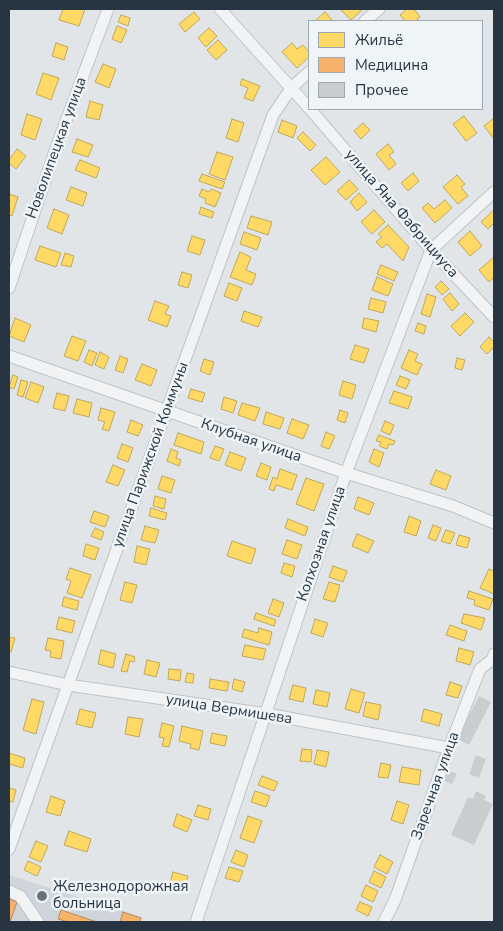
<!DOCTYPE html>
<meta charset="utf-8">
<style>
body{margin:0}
#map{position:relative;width:503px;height:931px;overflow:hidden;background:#e2e5e8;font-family:"Nunito Sans",sans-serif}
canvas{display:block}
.frame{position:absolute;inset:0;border:10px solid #273543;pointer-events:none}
.legend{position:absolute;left:308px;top:20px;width:175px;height:90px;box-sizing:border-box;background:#eff4f7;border:1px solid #9fa8af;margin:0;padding:6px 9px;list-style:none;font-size:15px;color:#273543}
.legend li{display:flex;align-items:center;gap:10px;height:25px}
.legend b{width:25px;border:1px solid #9fa8af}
</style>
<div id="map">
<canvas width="503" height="931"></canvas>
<div class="frame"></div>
<ul class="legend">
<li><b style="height:14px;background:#ffd966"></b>Жильё</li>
<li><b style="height:14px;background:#f6b26b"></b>Медицина</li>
<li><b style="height:14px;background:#cacdd0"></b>Прочее</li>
</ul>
</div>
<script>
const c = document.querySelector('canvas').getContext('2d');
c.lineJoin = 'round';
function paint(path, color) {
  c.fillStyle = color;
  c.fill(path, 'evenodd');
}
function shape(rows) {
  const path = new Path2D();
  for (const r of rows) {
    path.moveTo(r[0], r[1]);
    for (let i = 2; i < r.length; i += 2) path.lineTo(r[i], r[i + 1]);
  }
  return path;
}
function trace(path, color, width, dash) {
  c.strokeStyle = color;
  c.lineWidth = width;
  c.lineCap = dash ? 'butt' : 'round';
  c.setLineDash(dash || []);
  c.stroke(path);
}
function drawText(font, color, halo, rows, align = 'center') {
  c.font = font + ' "Nunito Sans",sans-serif';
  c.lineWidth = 5;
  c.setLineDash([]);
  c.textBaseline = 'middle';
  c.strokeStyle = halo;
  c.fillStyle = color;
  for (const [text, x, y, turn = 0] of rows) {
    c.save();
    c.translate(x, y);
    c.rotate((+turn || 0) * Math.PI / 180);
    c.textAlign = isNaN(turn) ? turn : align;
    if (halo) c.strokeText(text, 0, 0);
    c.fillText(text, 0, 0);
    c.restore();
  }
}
paint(shape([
 [9,875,142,917,141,922,9,922]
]), '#cfd5db');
const homes = shape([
 [63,9,85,9,79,26,59,20,63,9],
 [340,9,363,9,351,20,340,9],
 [407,9,414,9,420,17,417,19,419,21,405,21,400,15,407,9],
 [194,12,200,19,185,32,179,24,194,12],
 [325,12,333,21,318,21,316,20,325,12],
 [121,15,130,18,128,26,118,22,121,15],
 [117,26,127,30,121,43,112,39,117,26],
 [209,28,217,36,206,47,198,38,209,28],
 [218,40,227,50,216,60,207,50,218,40],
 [56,43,68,47,64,60,52,56,56,43],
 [292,43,297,49,303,45,309,52,309,57,297,68,282,52,292,43],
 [103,64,116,69,109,88,95,82,103,64],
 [43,73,59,78,51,100,36,94,43,73],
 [242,79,260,86,253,101,244,98,248,88,240,85,242,79],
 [90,101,103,105,99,120,86,117,90,101],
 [27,114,42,119,35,140,21,135,27,114],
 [464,116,477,133,466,141,453,124,464,116],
 [494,118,494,139,484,126,494,118],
 [232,119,244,123,238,142,226,138,232,119],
 [282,120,297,126,293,138,278,132,282,120],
 [363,123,370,130,361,139,354,131,363,123],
 [303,132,316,145,310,151,297,138,303,132],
 [77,139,93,145,88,157,72,152,77,139],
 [388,144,394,152,389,155,396,164,389,170,376,154,388,144],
 [17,149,26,156,16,169,9,163,9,160,17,149],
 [217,152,233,157,225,180,209,174,217,152],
 [326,157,340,172,325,185,311,170,326,157],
 [80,160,100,168,96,178,75,170,80,160],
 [413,173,419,181,408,191,401,183,413,173],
 [202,174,225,182,222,189,199,181,202,174],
 [457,175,465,184,461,187,468,196,458,204,443,187,457,175],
 [349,180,358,189,346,200,337,191,349,180],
 [71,187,87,193,83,206,66,200,71,187],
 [202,189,209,192,211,189,221,193,215,207,205,203,206,199,199,196,202,189],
 [359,193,367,202,357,211,350,202,359,193],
 [9,194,18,197,12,216,9,215,9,194],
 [445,200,452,208,435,223,422,208,428,203,434,209,445,200],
 [201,207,214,212,212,218,199,214,201,207],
 [54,209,69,215,62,234,47,228,54,209],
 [374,210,385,222,372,234,361,222,374,210],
 [494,210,494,223,488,229,481,222,494,210],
 [251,216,272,222,268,235,247,228,251,216],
 [388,225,409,247,403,261,387,244,382,248,376,242,382,237,378,234,388,225],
 [470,231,482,246,470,256,458,242,470,231],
 [244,232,261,238,257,250,240,244,244,232],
 [192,236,205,240,200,255,187,251,192,236],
 [40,246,61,253,56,267,35,260,40,246],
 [240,252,251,257,246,270,256,274,252,285,230,277,240,252],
 [65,253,74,256,71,267,61,265,65,253],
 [494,257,494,277,489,282,479,270,494,257],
 [381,265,398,272,394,281,377,274,381,265],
 [182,272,192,275,188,288,178,285,182,272],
 [377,277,393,284,388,296,372,290,377,277],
 [441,281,449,289,442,295,435,287,441,281],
 [229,283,242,288,237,301,224,296,229,283],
 [450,293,459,304,452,311,443,299,450,293],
 [427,294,436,297,430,317,421,314,427,294],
 [371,298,386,302,383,313,368,309,371,298],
 [155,301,169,306,165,314,171,316,167,327,148,320,155,301],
 [244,311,262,317,258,327,241,321,244,311],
 [465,313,474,322,460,336,451,326,465,313],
 [15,318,31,325,24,342,9,336,15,318],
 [364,318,379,321,376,332,362,328,364,318],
 [418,323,426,326,424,334,415,331,418,323],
 [72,336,86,341,78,361,64,356,72,336],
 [489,337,494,342,494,347,487,354,480,347,489,337],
 [355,345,369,349,364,363,350,359,355,345],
 [89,350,97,353,92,366,84,362,89,350],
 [409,350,418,354,415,361,422,364,417,375,401,368,409,350],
 [100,352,109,357,104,369,95,365,100,352],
 [120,356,128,359,123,373,115,370,120,356],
 [457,358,465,360,462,370,455,368,457,358],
 [204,359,214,362,210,375,200,371,204,359],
 [142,364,157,370,151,386,135,380,142,364],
 [13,375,18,377,14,389,9,387,13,375],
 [400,376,410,380,406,389,396,385,400,376],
 [21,380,28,382,23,397,17,395,21,380],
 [343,381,356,385,352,399,339,395,343,381],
 [31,382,44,387,38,403,25,398,31,382],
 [191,389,205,393,202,402,188,398,191,389],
 [394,391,412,397,408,409,389,403,394,391],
 [57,393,69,396,65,411,53,408,57,393],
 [224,397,237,401,233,413,221,409,224,397],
 [77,399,92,403,89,417,73,413,77,399],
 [242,403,260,408,255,421,238,415,242,403],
 [101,408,115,412,109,431,102,429,105,422,98,420,101,408],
 [340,410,348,413,345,423,337,420,340,410],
 [266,412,284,418,280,429,263,424,266,412],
 [292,419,309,425,303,439,287,433,292,419],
 [131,420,143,425,138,436,127,432,131,420],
 [385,421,394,425,390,435,381,431,385,421],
 [326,432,335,436,329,449,321,446,326,432],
 [178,433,204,442,201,454,174,445,178,433],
 [379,435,395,441,393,445,389,444,387,449,379,446,381,442,376,441,379,435],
 [122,444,133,448,128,462,117,458,122,444],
 [215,446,224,449,219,461,210,458,215,446],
 [171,449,178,452,176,458,181,460,179,466,167,461,171,449],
 [374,449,384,453,379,467,369,462,374,449],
 [230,452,246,458,241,471,225,465,230,452],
 [261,463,271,467,267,480,256,476,261,463],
 [113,465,125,470,118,486,106,482,113,465],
 [280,469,297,475,292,490,276,485,274,491,269,489,273,477,277,479,280,469],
 [436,470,451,476,446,490,430,484,436,470],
 [162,476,175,480,171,493,158,489,162,476],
 [306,478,324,484,314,511,296,504,306,478],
 [155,496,166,499,164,509,153,506,155,496],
 [358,497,374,503,369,515,354,509,358,497],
 [151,508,167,513,165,520,149,516,151,508],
 [94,511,109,516,105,527,90,522,94,511],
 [409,516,421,521,416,536,404,532,409,516],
 [288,519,308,527,305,536,285,528,288,519],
 [433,525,441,528,436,541,428,538,433,525],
 [145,526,159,530,155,543,141,540,145,526],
 [95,528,104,532,101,540,91,536,95,528],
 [446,530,455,533,450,544,441,541,446,530],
 [357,534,374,541,368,553,352,546,357,534],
 [459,535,470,538,467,548,456,545,459,535],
 [287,540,302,545,297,559,282,554,287,540],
 [232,541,256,549,251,564,227,556,232,541],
 [86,544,99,548,95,560,83,556,86,544],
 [137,546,150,549,146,565,134,562,137,546],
 [284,563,295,566,292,577,281,573,284,563],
 [333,566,347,571,343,582,329,577,333,566],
 [70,568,91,575,82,598,67,593,71,581,66,579,70,568],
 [489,569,494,571,494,594,480,588,489,569],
 [125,582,137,585,132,603,120,600,125,582],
 [329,582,340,585,335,602,323,599,329,582],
 [469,591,493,599,489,610,474,605,475,600,467,598,469,591],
 [64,597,79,601,77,610,62,606,64,597],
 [273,599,284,603,279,617,268,613,273,599],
 [256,613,276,620,274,626,254,619,256,613],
 [464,614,485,618,481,630,461,623,464,614],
 [59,617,75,621,72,633,56,629,59,617],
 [315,619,328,623,323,637,311,633,315,619],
 [450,625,467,631,464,641,446,635,450,625],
 [259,628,272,632,269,645,242,637,244,629,258,633,259,628],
 [9,637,15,638,11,652,9,652,9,637],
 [48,638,64,641,61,659,50,657,51,651,45,650,48,638],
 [245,645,266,649,263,660,242,656,245,645],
 [459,648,474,652,470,665,456,661,459,648],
 [101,650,116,654,113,668,98,664,101,650],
 [126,654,135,657,134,662,130,661,127,672,121,671,126,654],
 [147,660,160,663,156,677,144,674,147,660],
 [169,669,181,670,180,681,168,679,169,669],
 [187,673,194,674,193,683,185,682,187,673],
 [210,679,229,682,227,691,209,688,210,679],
 [234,679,245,682,242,692,232,689,234,679],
 [450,682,462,686,458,698,446,695,450,682],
 [293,685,306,688,303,702,289,699,293,685],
 [351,689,365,693,359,713,345,709,351,689],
 [316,690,330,693,327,707,313,704,316,690],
 [32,699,44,702,36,734,23,730,32,699],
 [366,702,381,705,378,720,363,716,366,702],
 [80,709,96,713,92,728,76,724,80,709],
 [424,709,442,714,439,726,421,721,424,709],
 [128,717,143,719,139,737,125,734,128,717],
 [162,723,174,726,169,747,162,746,164,738,159,737,162,723],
 [182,726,203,731,199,750,190,748,191,744,179,741,182,726],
 [212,733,227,736,225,746,210,743,212,733],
 [302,749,312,750,311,762,300,761,302,749],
 [317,750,329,752,326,767,314,764,317,750],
 [9,753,25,758,23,768,9,764,9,753],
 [381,763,391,765,388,778,378,777,381,763],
 [402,767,421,770,419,785,399,782,402,767],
 [262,776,278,782,274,791,258,785,262,776],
 [9,788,16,790,13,802,9,801,9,788],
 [255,791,270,796,266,807,251,802,255,791],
 [51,796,65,801,60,816,46,812,51,796],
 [397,801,409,805,403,824,391,820,397,801],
 [198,805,211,809,208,820,194,816,198,805],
 [177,814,192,820,187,832,173,826,177,814],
 [248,816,262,821,254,843,240,838,248,816],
 [69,831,91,839,87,852,64,845,69,831],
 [36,841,48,846,41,862,29,857,36,841],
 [236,850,248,855,244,867,231,862,236,850],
 [380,855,393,862,387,874,374,867,380,855],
 [28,861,41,867,37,876,24,870,28,861],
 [229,867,243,871,239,882,225,878,229,867],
 [374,871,386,877,381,888,369,882,374,871],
 [173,872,188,876,185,887,170,883,173,872],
 [366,885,378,891,373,902,361,896,366,885],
 [360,902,372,907,368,916,356,910,360,902]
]);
paint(homes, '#ffd966');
trace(homes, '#bea85c', 1);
const health = shape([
 [9,899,17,902,10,922,9,922,9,899],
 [61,910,97,922,68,922,58,919,61,910],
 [123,912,141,918,140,922,120,922,123,912]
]);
paint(health, '#f6b26b');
trace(health, '#b88c5f', 1);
paint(shape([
 [479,696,491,702,469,745,457,739],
 [476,755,486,759,479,778,469,774],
 [447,770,457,774,452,784,442,780],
 [476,791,486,796,484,800,493,804,474,845,451,835,468,797,473,799]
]), '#cacdd0');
const minor = shape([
 [220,9,309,108],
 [365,21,379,9],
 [310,109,431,250,494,317],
 [9,288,56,148,108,9],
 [9,356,346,473,453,506,494,523],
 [9,672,68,685,267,714,449,748],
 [9,849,273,115,292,87,309,72],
 [9,891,20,896,38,922],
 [196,922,346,473,431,250,494,192],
 [384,922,395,900,449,748,480,669,493,659,494,654]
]);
trace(minor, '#c0c3c6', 13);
trace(minor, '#f2f3f4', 11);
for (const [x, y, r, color] of [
 [42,896,6,"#68737d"]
]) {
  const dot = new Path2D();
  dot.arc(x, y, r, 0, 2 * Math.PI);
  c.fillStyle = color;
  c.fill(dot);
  trace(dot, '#eff4f7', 2);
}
drawText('15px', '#273543', '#eff4f7', [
 ["Новолипецкая улица",57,148,-70],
 ["улица Яна Фабрициуса",401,214,49],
 ["Клубная улица",251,441,19],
 ["улица Парижской Коммуны",151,455,-70],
 ["Колхозная улица",322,544,-71],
 ["улица Вермишева",229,710,9],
 ["Заречная улица",436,786,-70]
]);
drawText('15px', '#273543', '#eff4f7', [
 ["Железнодорожная",53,887],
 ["больница",53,904]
], 'left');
</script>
